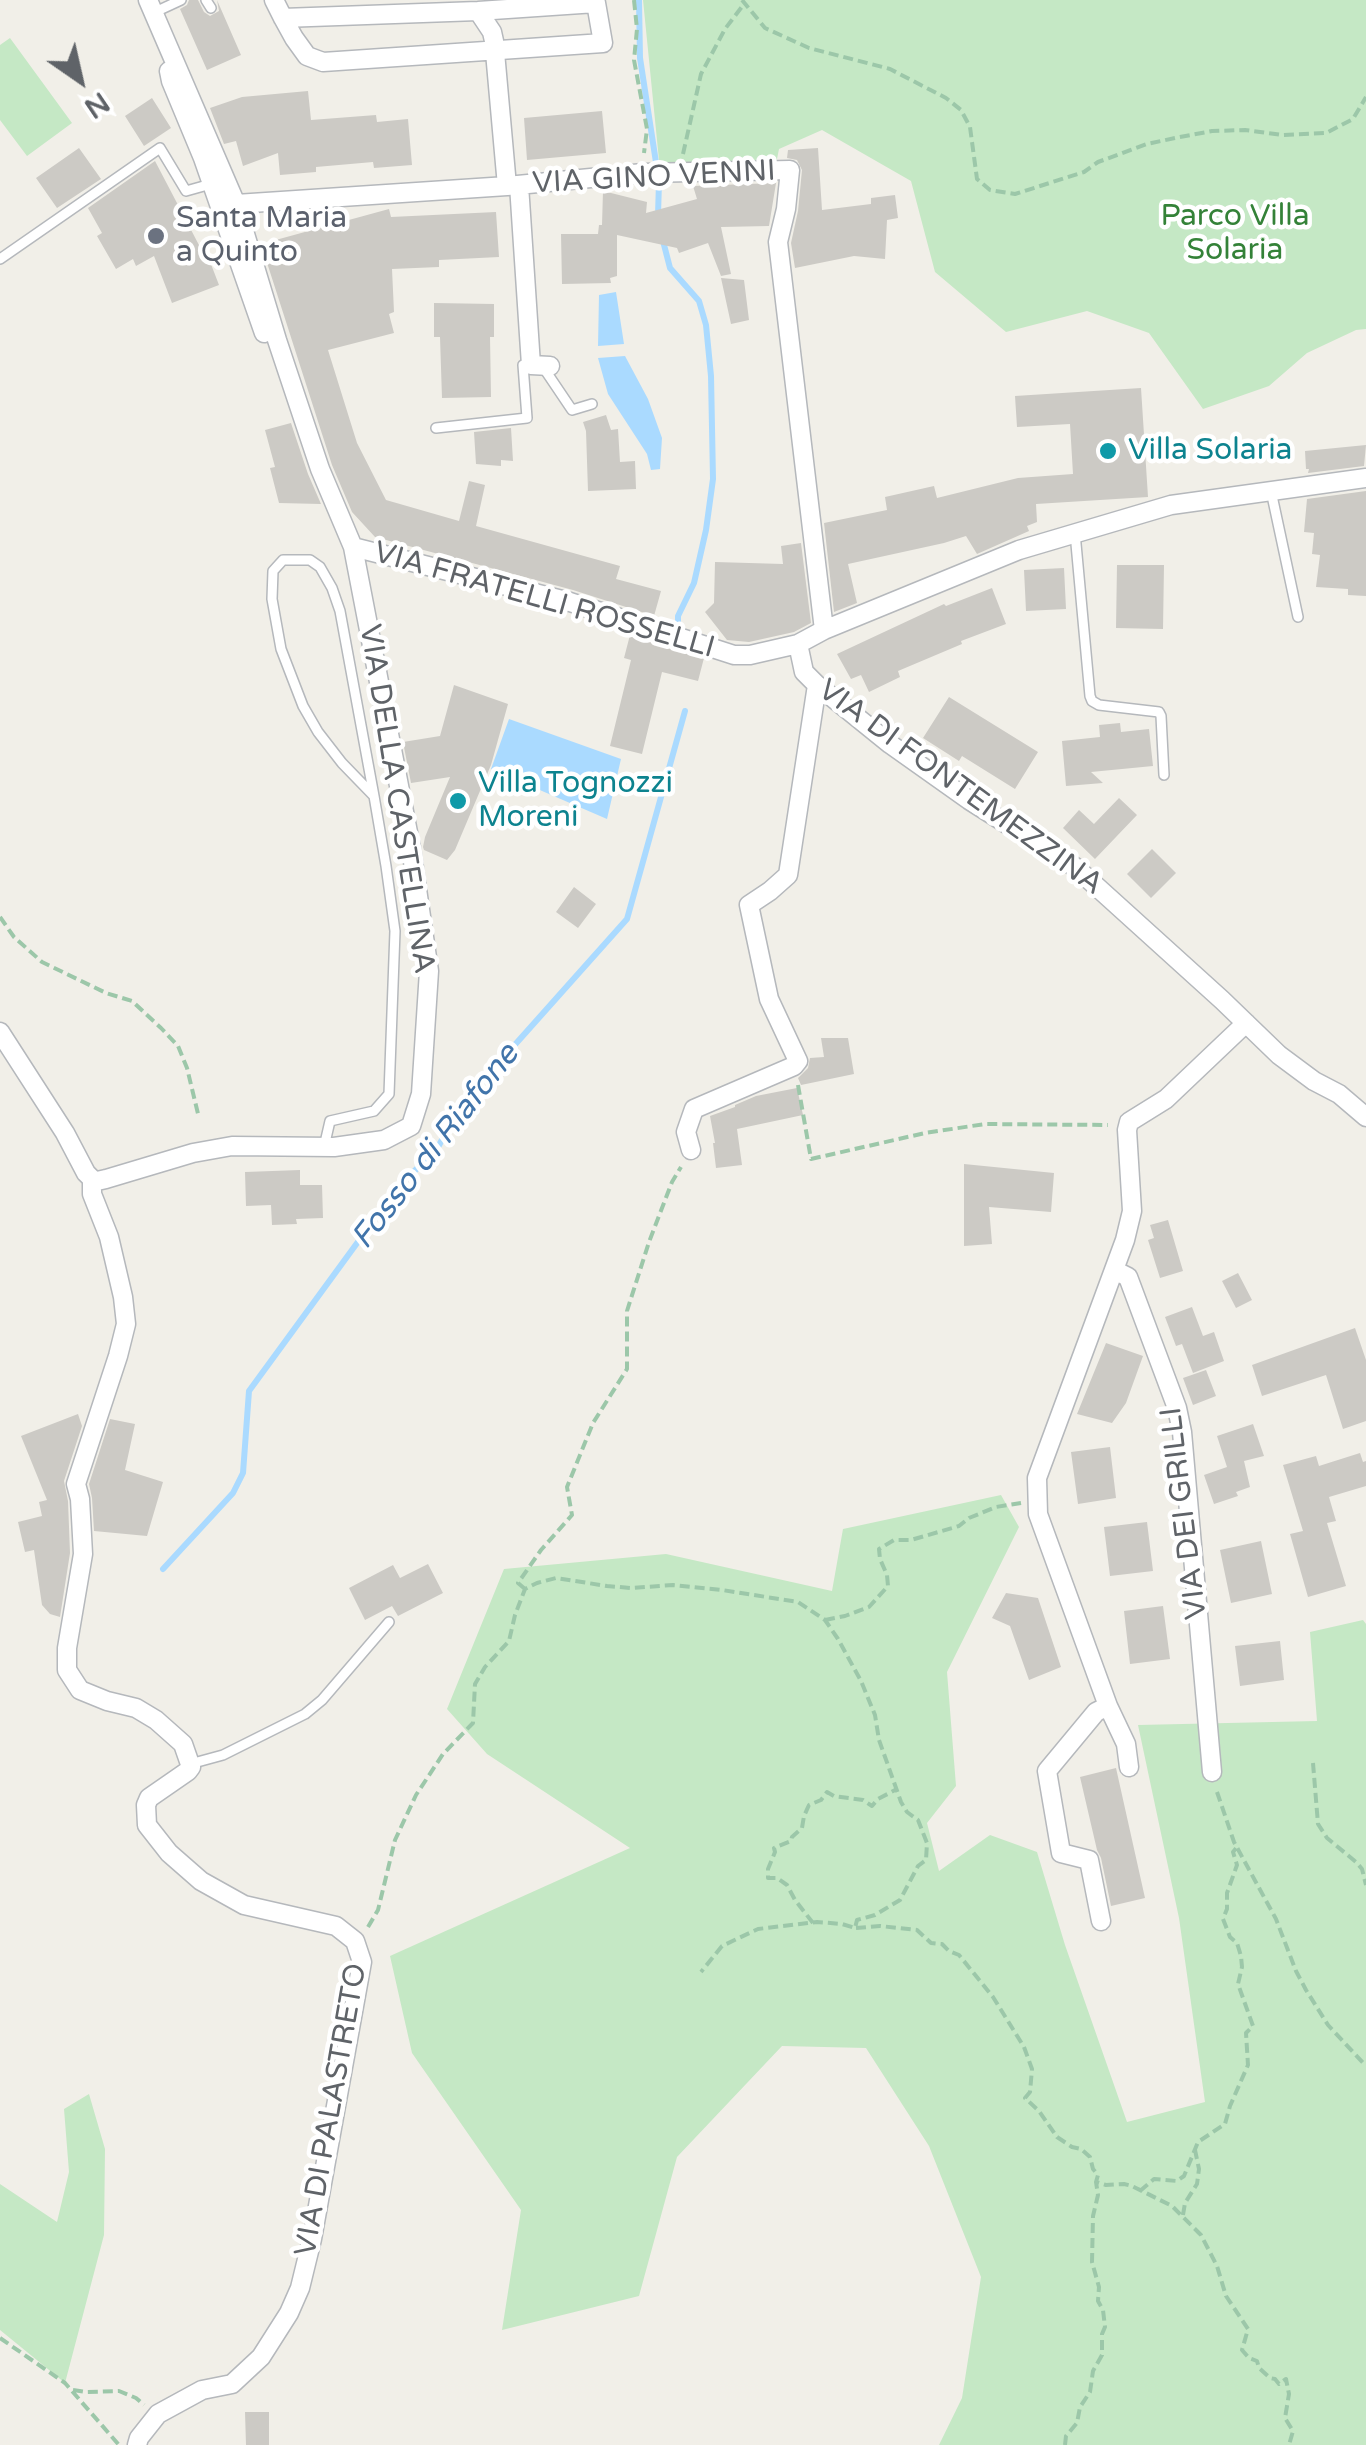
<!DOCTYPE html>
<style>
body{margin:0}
#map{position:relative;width:1366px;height:2445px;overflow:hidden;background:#f1efe8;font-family:"Varela Round",sans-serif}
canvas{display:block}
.north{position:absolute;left:30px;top:30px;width:100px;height:100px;-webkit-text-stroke:8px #fff;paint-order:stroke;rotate:146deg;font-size:28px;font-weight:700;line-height:40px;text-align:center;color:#5f6368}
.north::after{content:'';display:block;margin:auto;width:35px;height:45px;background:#5f6368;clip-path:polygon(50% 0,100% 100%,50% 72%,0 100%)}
</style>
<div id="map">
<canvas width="1366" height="2445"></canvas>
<div class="north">N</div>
</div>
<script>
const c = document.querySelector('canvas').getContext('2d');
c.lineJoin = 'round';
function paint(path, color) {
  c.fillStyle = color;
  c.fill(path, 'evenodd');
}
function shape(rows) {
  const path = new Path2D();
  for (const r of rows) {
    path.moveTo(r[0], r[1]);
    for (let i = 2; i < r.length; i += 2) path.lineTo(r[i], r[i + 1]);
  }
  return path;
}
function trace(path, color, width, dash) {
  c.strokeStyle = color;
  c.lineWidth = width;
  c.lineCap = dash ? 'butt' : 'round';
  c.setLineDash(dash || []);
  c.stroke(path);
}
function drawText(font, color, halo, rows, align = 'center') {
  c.font = font + ' "Varela Round",sans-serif';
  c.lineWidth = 9;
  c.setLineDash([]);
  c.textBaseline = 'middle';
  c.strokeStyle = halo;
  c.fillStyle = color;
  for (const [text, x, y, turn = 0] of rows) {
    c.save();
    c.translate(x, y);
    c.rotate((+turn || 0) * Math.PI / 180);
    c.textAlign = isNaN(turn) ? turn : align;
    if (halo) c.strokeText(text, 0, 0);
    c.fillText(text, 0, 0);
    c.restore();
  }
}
paint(shape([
 [643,0,1366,0,1366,329,1356,330,1307,353,1269,386,1203,409,1149,333,1087,311,1006,332,935,272,911,181,822,130,779,149,776,164,660,170],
 [10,38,72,123,27,156,0,120,0,45],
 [1001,1495,1019,1527,947,1672,956,1786,927,1823,939,1871,990,1835,1037,1852,1065,1945,1127,2122,1205,2102,1179,1918,1138,1725,1317,1721,1310,1632,1363,1620,1366,1624,1366,2445,939,2445,962,2398,981,2277,929,2146,866,2048,782,2046,677,2157,639,2296,502,2330,521,2210,412,2053,390,1956,630,1848,487,1754,447,1709,504,1569,666,1554,832,1591,843,1529],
 [89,2094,105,2149,104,2235,65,2383,0,2330,0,2184,57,2222,69,2172,64,2109]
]), '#c5e8c5');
paint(shape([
 [616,292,624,344,598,346,599,295],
 [625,356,648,399,662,438,660,469,651,470,647,454,608,394,598,358],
 [509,719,621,759,607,819,491,769]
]), '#aadaff');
trace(shape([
 [639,0,640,58,659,182,658,215],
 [662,237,670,268,699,301,706,325,711,376,713,479,706,530,694,583,678,616,678,622],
 [163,1569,233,1493,243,1473,249,1391,398,1187,437,1149,453,1119,479,1085,627,919,685,711]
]), '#aadaff', 6);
paint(shape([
 [189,0,198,0,204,12,210,16,219,11,217,0,241,55,207,70,180,9,187,5],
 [308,91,311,120,376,115,377,122,408,119,412,165,374,168,373,162,316,167,316,172,280,175,278,153,243,166,236,141,224,144,210,108,242,97],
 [152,98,171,128,144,146,125,116],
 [602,111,606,153,527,160,524,118],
 [79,148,101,179,57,208,36,178],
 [818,148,822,210,871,204,871,198,895,195,898,218,887,220,885,259,854,256,795,268,791,243,798,211,802,170,797,160,787,158,788,150],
 [155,161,200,247,204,246,219,285,172,303,154,256,136,266,133,259,116,269,97,236,102,233,88,208],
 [776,183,769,226,721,227,731,274,721,276,708,243,679,253,677,248,617,235,617,276,610,278,611,283,562,284,561,234,598,234,599,225,602,225,603,191,647,202,646,213,697,199,693,186],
 [389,209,391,217,496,212,499,257,439,260,439,267,392,269,394,312,389,314,394,333,328,350,357,443,386,500,459,521,469,481,485,485,476,526,620,566,616,579,661,591,654,616,573,590,375,537,352,512,332,465,261,244],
 [721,278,744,280,749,320,731,324],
 [434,303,494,304,494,337,490,337,491,397,442,398,440,337,434,337],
 [1141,388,1148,497,1036,504,1037,522,1027,526,1029,531,977,554,966,536,944,543,848,564,857,603,834,612,824,523,887,510,885,497,934,486,937,498,1018,478,1073,474,1070,424,1017,427,1015,396],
 [606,415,611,430,618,429,620,462,635,461,636,489,588,491,586,431,583,422],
 [291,423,308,474,321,504,279,503,270,468,275,467,265,430],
 [511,428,513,461,501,460,501,466,476,464,474,432],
 [1366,445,1364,466,1308,473,1309,469,1306,469,1305,451],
 [1366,491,1366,596,1348,595,1348,589,1316,587,1320,555,1312,554,1314,533,1304,532,1307,499],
 [801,543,811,623,794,632,749,642,727,640,705,612,714,603,715,562,783,564,781,546],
 [1117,565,1164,565,1163,629,1116,628],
 [1064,568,1066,609,1026,611,1024,570],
 [992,588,1006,624,961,641,962,644,898,671,900,677,869,692,861,675,851,679,837,654,944,604,946,606],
 [630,635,704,658,698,681,662,672,642,754,610,746,631,660,624,658],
 [454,685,508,704,491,765,455,850,447,860,424,850,423,847,425,837,450,777,411,783,403,742,440,736],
 [949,697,1038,752,1015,789,962,756,959,761,923,738],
 [1120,723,1121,732,1149,729,1153,766,1091,772,1103,783,1066,786,1062,741,1100,737,1099,725],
 [1119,798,1137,815,1095,859,1063,828,1079,810,1094,824],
 [1152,849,1176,873,1151,898,1127,874],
 [574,887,596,904,578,928,556,912],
 [821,1038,848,1038,854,1074,801,1085,798,1078,808,1068,810,1058,824,1057],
 [797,1088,803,1115,737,1129,742,1165,716,1168,713,1143,715,1143,710,1116,735,1107,735,1105,756,1096],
 [964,1164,1054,1173,1051,1212,989,1207,992,1244,964,1246],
 [300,1170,300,1185,322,1185,323,1218,296,1219,297,1224,272,1225,271,1205,246,1206,245,1172],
 [1168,1220,1183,1271,1160,1278,1148,1240,1154,1238,1150,1225],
 [1238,1273,1252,1300,1236,1308,1222,1281],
 [1192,1307,1203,1336,1214,1332,1224,1361,1193,1373,1182,1344,1176,1346,1165,1317],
 [1355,1328,1366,1360,1366,1421,1343,1429,1326,1375,1262,1396,1252,1365],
 [1106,1343,1143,1356,1126,1403,1112,1423,1077,1414],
 [1206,1370,1216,1396,1193,1405,1183,1378],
 [78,1414,82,1426,64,1481,68,1501,70,1553,60,1617,50,1614,42,1605,34,1550,25,1552,18,1522,42,1516,39,1502,47,1500,21,1436],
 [110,1419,135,1424,125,1470,163,1482,147,1536,94,1531,92,1498,89,1484],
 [1253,1424,1264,1456,1244,1461,1250,1487,1236,1492,1238,1496,1214,1504,1204,1475,1227,1467,1217,1436],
 [1110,1447,1116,1498,1078,1504,1071,1452],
 [1360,1453,1363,1462,1366,1461,1366,1486,1329,1497,1336,1521,1327,1523,1346,1586,1308,1597,1290,1534,1303,1531,1283,1465,1316,1456,1319,1466],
 [1147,1522,1153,1571,1110,1576,1104,1527],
 [1261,1541,1272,1594,1231,1603,1220,1550],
 [428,1564,443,1593,398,1616,392,1606,365,1620,349,1588,393,1565,400,1578],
 [1006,1593,1038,1598,1061,1667,1029,1680,1010,1626,992,1618],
 [1163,1606,1170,1659,1130,1664,1124,1611],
 [1280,1641,1284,1680,1240,1686,1235,1646],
 [1116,1768,1145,1898,1111,1906,1101,1858,1097,1850,1080,1777],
 [245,2412,269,2412,269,2445,246,2445]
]), '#cccac5');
const lane = shape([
 [206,0,211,8],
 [153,13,181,0],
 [0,259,160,148,186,191,211,184],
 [543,367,572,410,592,404],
 [436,428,527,418,523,365],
 [1271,491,1298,617],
 [1075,533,1090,696,1092,701,1099,705,1159,712,1161,716,1164,775],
 [324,1147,330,1121,374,1111,389,1094,395,931,386,866,374,796,340,611,332,588,320,567,310,560,283,560,273,571,272,599,281,649,303,706,318,732,342,763,374,796],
 [190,1764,223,1755,305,1714,322,1700,389,1622]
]);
const street = shape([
 [274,0,283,18,294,38,307,56,323,62,603,43,596,3,478,11,283,18],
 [478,11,492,32,494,41,507,186],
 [169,71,171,81,203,158,264,333],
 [519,185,531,365,550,366],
 [236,204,507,186,643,173,790,170,786,209,778,242,824,630],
 [353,547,570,602,734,655,750,655,798,644,824,630,1019,550,1171,505,1366,478],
 [798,644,804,672,817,685,890,744,969,800,1075,867,1222,1000,1279,1055,1314,1081,1339,1094,1366,1117],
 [0,1032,65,1133,86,1173,92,1179],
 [691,1150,686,1132,694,1109,794,1066,798,1061,769,999,749,905,770,891,788,875,817,685],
 [92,1179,92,1194,109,1237,123,1297,126,1324,118,1356,76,1484,80,1499,83,1554,67,1648,67,1670,80,1690,107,1701,136,1708,156,1720,183,1744,191,1767,188,1771,149,1798,146,1805,147,1825,169,1853,201,1881,244,1905,336,1926,355,1941,362,1962,312,2239,300,2288,289,2313,261,2357,232,2384,202,2390,158,2414,139,2438,137,2445],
 [92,1179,97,1181,106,1179,193,1153,232,1146,334,1147,384,1140,411,1126,421,1094,429,971,411,848,353,547,320,469,277,340,236,204,148,0],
 [1114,1270,1128,1277,1177,1408,1182,1432,1212,1772],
 [1129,1767,1126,1744,1108,1706,1038,1514,1037,1478,1125,1240,1132,1211,1127,1130,1129,1122,1166,1099,1246,1023],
 [1101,1921,1089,1860,1061,1853,1047,1771,1096,1712,1108,1706]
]);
trace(lane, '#b5b8bc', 12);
trace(street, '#b5b8bc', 21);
trace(shape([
 [634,0,637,29,634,60,647,129,644,153],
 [742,0,765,28,809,48,890,69,946,98,961,110,970,127,977,179,990,190,1015,194,1084,172,1098,162,1147,144,1175,138,1212,131,1245,130,1282,135,1326,133,1353,119,1366,97],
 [683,154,701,74,725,29,744,4],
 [0,917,14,937,42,962,106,993,132,1001,161,1028,178,1046,187,1068,199,1118],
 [798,1085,811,1159,925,1133,985,1124,1108,1125],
 [525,1589,518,1583,541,1550,572,1515,567,1487,593,1423,627,1369,627,1311,649,1242,672,1182,681,1167],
 [825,1620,845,1616,869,1607,888,1586,887,1575,880,1559,879,1549,894,1540,911,1540,959,1526,969,1518,996,1507,1021,1503],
 [1313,1763,1318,1824,1327,1838,1356,1862,1362,1869,1366,1885],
 [1217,1792,1234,1842,1276,1919,1296,1971,1306,1990,1328,2025,1366,2066],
 [813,1923,795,1900,787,1885,777,1878,768,1878,768,1869,775,1852,774,1848,791,1841,792,1837,802,1828,804,1816,809,1805,821,1800,827,1792,834,1796,863,1800,872,1806,878,1799,897,1789],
 [368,1927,378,1910,395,1840,416,1795,443,1754,473,1723,475,1684,485,1667,509,1641,515,1615,525,1589,537,1583,556,1578,607,1586,631,1588,673,1585,722,1590,798,1602,825,1620,838,1639,861,1681,875,1715,879,1740,901,1802,907,1812,918,1820,927,1843,926,1860,918,1866,900,1900,875,1915,857,1920,855,1928,842,1924,817,1922,758,1929,722,1946,701,1972],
 [856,1928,880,1926,917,1930,931,1943,942,1944,949,1951,959,1955,993,1997,1024,2047,1032,2069,1030,2092,1025,2098,1039,2111,1057,2137,1072,2147,1081,2149,1090,2157,1093,2169,1098,2175,1096,2182,1106,2185,1124,2184,1132,2186,1172,2206,1201,2235,1217,2266,1226,2296,1248,2329,1242,2350,1249,2358,1257,2361,1259,2368,1270,2378,1275,2379,1279,2384,1286,2379,1289,2394,1285,2418,1293,2431,1289,2445],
 [1140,2191,1154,2179,1177,2181,1184,2176,1198,2142,1225,2124,1230,2106,1248,2065,1246,2033,1253,2026,1238,1984,1242,1967,1241,1956,1237,1943,1230,1937,1223,1919,1227,1909,1227,1893,1237,1865,1233,1852,1237,1847],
 [1183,2215,1185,2203,1197,2184,1199,2169,1195,2150],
 [0,2338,65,2383,119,2445],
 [73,2390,86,2392,119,2391,136,2398,144,2405],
 [1065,2445,1066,2436,1077,2423,1080,2407,1090,2392,1093,2371,1102,2355,1102,2334,1105,2327,1103,2310,1098,2301,1099,2287,1092,2262,1093,2216,1098,2195,1096,2182]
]), '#9cc7a9', 4, [10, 5]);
trace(lane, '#fff', 9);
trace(street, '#fff', 18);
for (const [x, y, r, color] of [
 [156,236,10,"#6b7280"],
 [1108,451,10,"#0f9aa8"],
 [458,801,10,"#0f9aa8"]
]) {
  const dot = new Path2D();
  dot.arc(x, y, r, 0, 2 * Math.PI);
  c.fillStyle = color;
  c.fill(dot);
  trace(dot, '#fff', 4);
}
drawText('30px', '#5f6368', '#fff', [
 ["VIA GINO VENNI",654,178,-3],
 ["VIA FRATELLI ROSSELLI",544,601,16],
 ["VIA DI FONTEMEZZINA",960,788,36],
 ["VIA DELLA CASTELLINA",396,799,81],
 ["VIA DEI GRILLI",1185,1513,-97],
 ["VIA DI PALASTRETO",332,2110,-80]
]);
drawText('30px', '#348238', '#fff', [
 ["Parco Villa",1235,217],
 ["Solaria",1235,251]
]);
drawText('30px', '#5b616d', '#fff', [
 ["Santa Maria",176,219],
 ["a Quinto",176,253]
], 'left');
drawText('30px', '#0d838f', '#fff', [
 ["Villa Solaria",1128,451],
 ["Villa Tognozzi",478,784],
 ["Moreni",478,818]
], 'left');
drawText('italic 32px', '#4174aa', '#fff', [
 ["Fosso di Riafone",436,1147,-52]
]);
</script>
